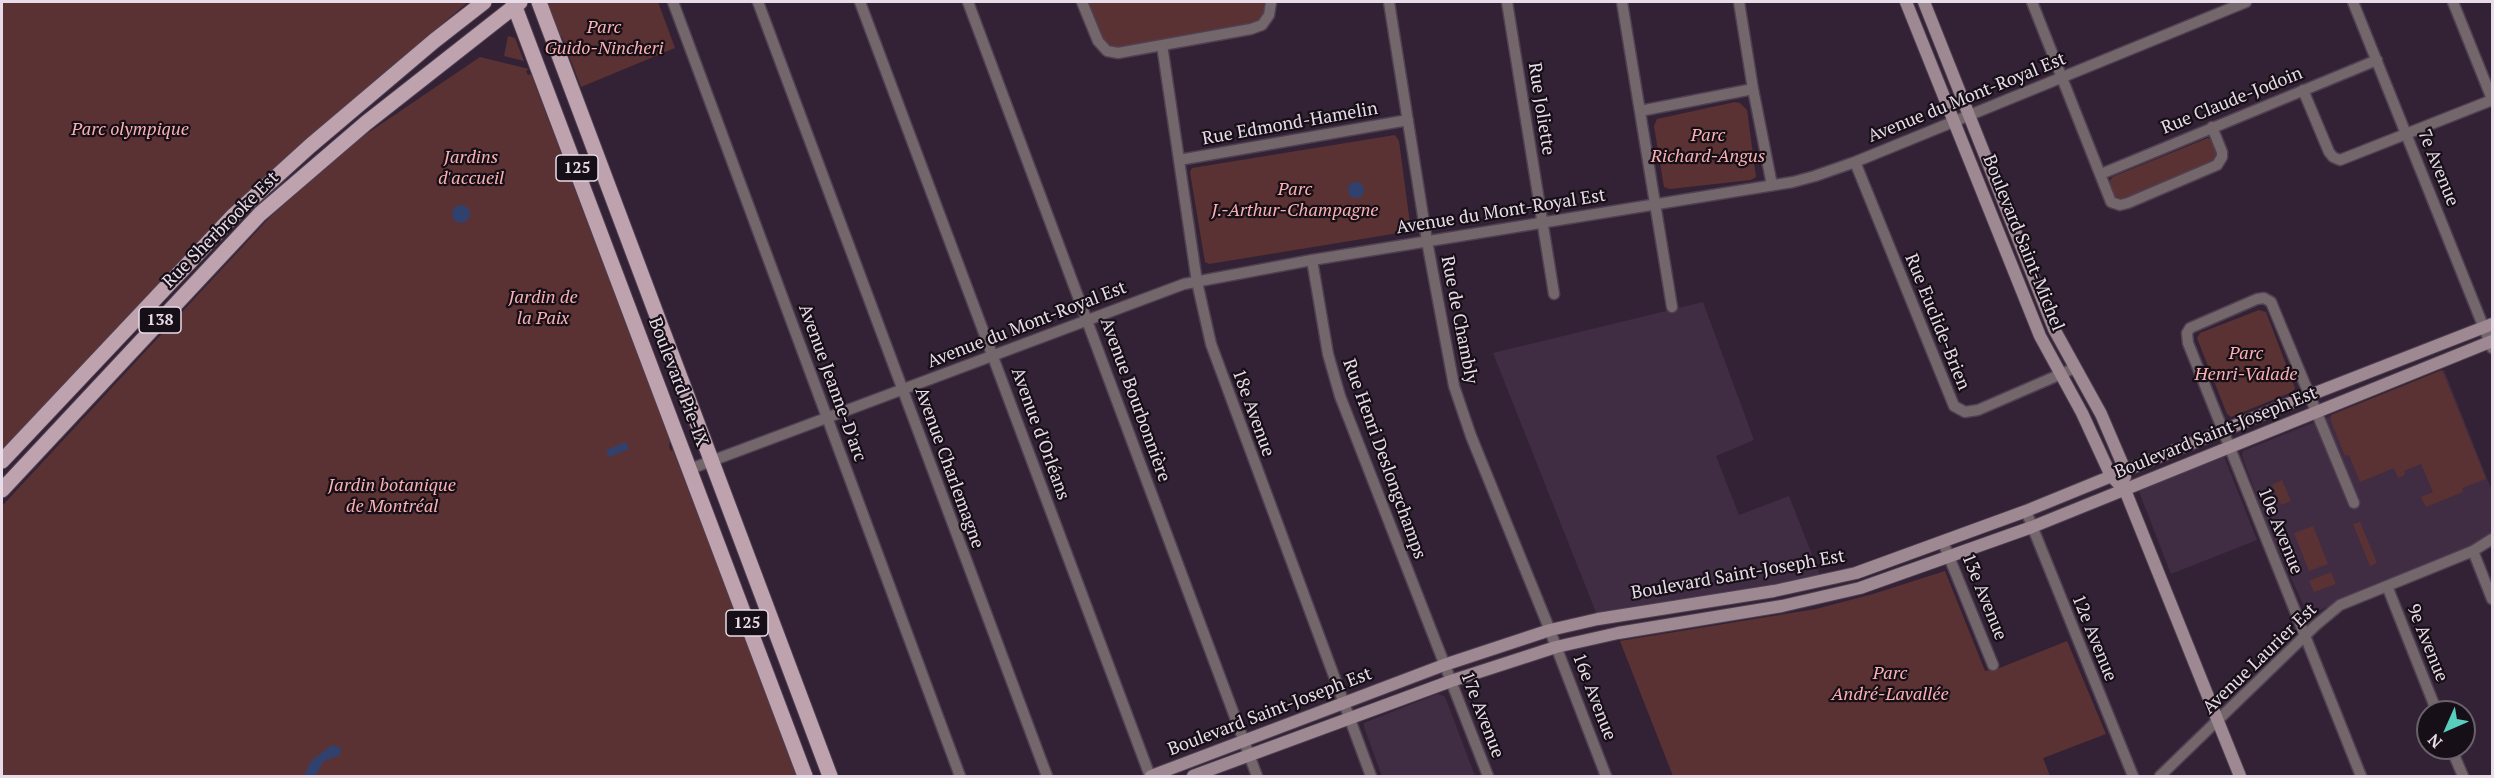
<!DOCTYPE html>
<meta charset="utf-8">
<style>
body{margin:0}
#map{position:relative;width:2494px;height:778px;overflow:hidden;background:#332235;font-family:"PT Serif",serif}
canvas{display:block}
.frame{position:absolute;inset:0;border:3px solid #e7dce8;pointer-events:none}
.north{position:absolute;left:2416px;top:700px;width:60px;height:60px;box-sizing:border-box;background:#170f17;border:2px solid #6a616b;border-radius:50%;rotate:225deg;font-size:16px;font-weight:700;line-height:24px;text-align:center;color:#e7dce8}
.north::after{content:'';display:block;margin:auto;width:21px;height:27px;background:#59cebf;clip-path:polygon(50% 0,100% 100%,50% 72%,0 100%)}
</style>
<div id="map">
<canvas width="2494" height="778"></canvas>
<div class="frame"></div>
<div class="north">N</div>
</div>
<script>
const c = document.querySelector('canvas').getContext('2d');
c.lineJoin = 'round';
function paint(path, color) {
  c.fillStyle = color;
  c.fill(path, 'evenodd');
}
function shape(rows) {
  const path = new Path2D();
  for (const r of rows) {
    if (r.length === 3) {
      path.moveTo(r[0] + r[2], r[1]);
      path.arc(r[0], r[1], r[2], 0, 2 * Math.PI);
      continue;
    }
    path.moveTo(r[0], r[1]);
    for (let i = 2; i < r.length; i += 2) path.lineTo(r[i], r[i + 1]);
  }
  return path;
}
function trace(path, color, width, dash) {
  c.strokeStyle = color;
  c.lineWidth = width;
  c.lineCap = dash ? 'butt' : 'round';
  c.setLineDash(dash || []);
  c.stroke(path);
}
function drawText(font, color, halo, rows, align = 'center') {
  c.font = font + ' "PT Serif",serif';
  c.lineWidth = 4.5;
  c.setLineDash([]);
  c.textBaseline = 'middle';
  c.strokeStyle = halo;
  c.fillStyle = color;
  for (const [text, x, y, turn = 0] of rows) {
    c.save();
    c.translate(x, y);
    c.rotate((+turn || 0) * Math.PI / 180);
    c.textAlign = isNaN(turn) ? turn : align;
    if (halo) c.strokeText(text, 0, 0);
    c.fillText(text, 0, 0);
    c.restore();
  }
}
paint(shape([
 [1703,302,1754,440,1716,456,1739,515,1789,496,1820,575,1774,585,1597,615,1493,353],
 [2444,370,2492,491,2492,534,2472,547,2308,615,2271,535,2242,456,2243,451],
 [2223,454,2257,540,2171,574,2138,489],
 [1437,694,1444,696,1446,699,1475,776,1382,776,1364,727,1364,723]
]), '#402c43');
paint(shape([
 [2,2,468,2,331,119,182,260,2,450],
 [547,2,658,2,675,48,581,87,562,37,559,38,545,3],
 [1082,2,1271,2,1262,25,1107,51],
 [508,36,515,38,524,61,504,56],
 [480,57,529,69,526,71,528,75,531,74,670,441,669,446,671,451,673,450,797,776,2,776,2,506,271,216,362,137],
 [1735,102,1740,103,1747,110,1756,177,1751,180,1670,189,1664,187,1654,126,1657,119],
 [1395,135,1399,141,1411,231,1209,264,1205,262,1190,172,1192,168],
 [2208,138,2212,140,2217,152,2214,159,2208,163,2131,197,2123,199,2114,196,2109,183,2112,177],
 [2259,310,2266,312,2295,388,2292,392,2231,417,2227,414,2197,338,2200,333],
 [2442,370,2486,479,2462,488,2463,492,2426,507,2421,497,2433,492,2421,464,2404,471,2405,475,2398,478,2394,468,2360,482,2349,455,2345,456,2331,421,2331,415],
 [2282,480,2291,501,2281,505,2272,485],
 [2360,522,2377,563,2370,566,2353,524],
 [2313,526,2328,564,2309,571,2294,533],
 [1945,571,1985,671,1997,669,2067,641,2106,734,2043,758,2050,776,1673,776,1620,641,1816,609,1873,594],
 [2331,572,2336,584,2314,592,2309,581]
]), '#5b3233');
paint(shape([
 [1356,190,8],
 [461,214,9],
 [626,442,629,449,609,457,606,450],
 [332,745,341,748,340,755,324,761,315,776,304,776,311,761]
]), '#31416e');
const minor = shape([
 [673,2,960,776],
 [758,2,1047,776],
 [860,2,1150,776],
 [968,2,1257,776],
 [1082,2,1098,41,1107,51,1118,53,1251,29,1262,25,1269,15,1271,2],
 [1389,2,1427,241,1454,386,1471,436,1547,623,1606,776],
 [1507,2,1554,294],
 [1622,2,1672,307],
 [1739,2,1753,89,1772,185],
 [2032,2,2111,202,2120,205,2128,203,2217,165,2222,157,2222,152,2212,127],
 [2353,2,2492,348],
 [2453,2,2492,99],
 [1162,45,1197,282,1211,344,1371,776],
 [2303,90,2329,152,2333,157,2340,160,2492,100],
 [1640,111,1753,89],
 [1179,160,1408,120],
 [1855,162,1954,406,1965,412,1978,410,2075,368],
 [2101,174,2377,60],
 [1312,260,1328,354,1340,396,1488,776],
 [690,469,1184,284,1312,260,1793,182,1815,176,1855,162,2246,2],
 [2354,503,2271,302,2264,298,2257,299,2190,328,2187,333,2188,343,2361,776],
 [2026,511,2133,776],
 [1943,542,1993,665],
 [2473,551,2492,599],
 [2387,586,2437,712],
 [2451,748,2463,776],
 [2160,776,2316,625,2340,605,2473,551,2492,539]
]);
const secondary = shape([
 [1906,2,2040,336,2082,413,2111,476,2125,490,2240,776],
 [1924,2,2054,329,2101,414,2125,470,2125,477],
 [1151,776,1444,665,1550,630,1598,619,1774,591,1856,573,2026,511,2310,395,2492,324],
 [1193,776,1451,681,1556,647,1618,633,1782,606,1860,588,2032,527,2492,341]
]);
const primary = shape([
 [513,2,805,776],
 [539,2,830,776],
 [2,461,234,215,310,146,434,41,484,2],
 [2,490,260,214,366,123,520,2]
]);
trace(minor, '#504052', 13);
trace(secondary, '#504052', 14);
trace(primary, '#504052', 17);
trace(minor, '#74676c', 10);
trace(secondary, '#9e8992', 12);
trace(primary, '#bea3af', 15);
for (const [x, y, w] of [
 [577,168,42],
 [160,320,42],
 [747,623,42]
]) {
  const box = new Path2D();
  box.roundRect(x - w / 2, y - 13, w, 26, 4.5);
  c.fillStyle = '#170f17';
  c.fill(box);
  trace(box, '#e7dce8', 1.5);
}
drawText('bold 16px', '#e7dce8', null, [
 ["125",577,168],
 ["138",160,320],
 ["125",747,623]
]);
drawText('italic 18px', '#fbb1b1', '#170f17', [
 ["Parc",604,28],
 ["Guido-Nincheri",604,49],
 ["Parc olympique",130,130],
 ["Parc",1708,136],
 ["Richard-Angus",1708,157],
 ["Jardins",471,158],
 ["d'accueil",471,179],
 ["Parc",1295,190],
 ["J.-Arthur-Champagne",1295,211],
 ["Jardin de",543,298],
 ["la Paix",543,319],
 ["Parc",2246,354],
 ["Henri-Valade",2246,375],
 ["Jardin botanique",392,486],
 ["de Montréal",392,507],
 ["Parc",1890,674],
 ["André-Lavallée",1890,695]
]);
drawText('18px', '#e7dce8', '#170f17', [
 ["Avenue du Mont-Royal Est",1967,98,-22],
 ["Rue Claude-Jodoin",2232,101,-22],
 ["Rue Joliette",1541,109,81],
 ["Rue Edmond-Hamelin",1290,124,-10],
 ["7e Avenue",2438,168,68],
 ["Avenue du Mont-Royal Est",1501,212,-9],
 ["Rue Sherbrooke Est",221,230,-45],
 ["Boulevard Saint-Michel",2023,243,68],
 ["Rue de Chambly",1459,320,79],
 ["Rue Euclide-Brien",1937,322,68],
 ["Avenue du Mont-Royal Est",1027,325,-21],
 ["Boulevard Pie-IX",678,382,69],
 ["Avenue Jeanne-D'arc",832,383,70],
 ["Avenue Bourbonnière",1135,400,70],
 ["18e Avenue",1253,413,70],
 ["Boulevard Saint-Joseph Est",2216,433,-22],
 ["Avenue d'Orléans",1040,434,70],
 ["Rue Henri Deslongchamps",1384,459,70],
 ["Avenue Charlemagne",949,468,70],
 ["10e Avenue",2280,531,68],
 ["Boulevard Saint-Joseph Est",1738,575,-10],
 ["13e Avenue",1984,597,68],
 ["12e Avenue",2094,638,68],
 ["9e Avenue",2427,643,68],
 ["Avenue Laurier Est",2260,659,-44],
 ["16e Avenue",1594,697,69],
 ["Boulevard Saint-Joseph Est",1270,712,-21],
 ["17e Avenue",1482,715,69]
]);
</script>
